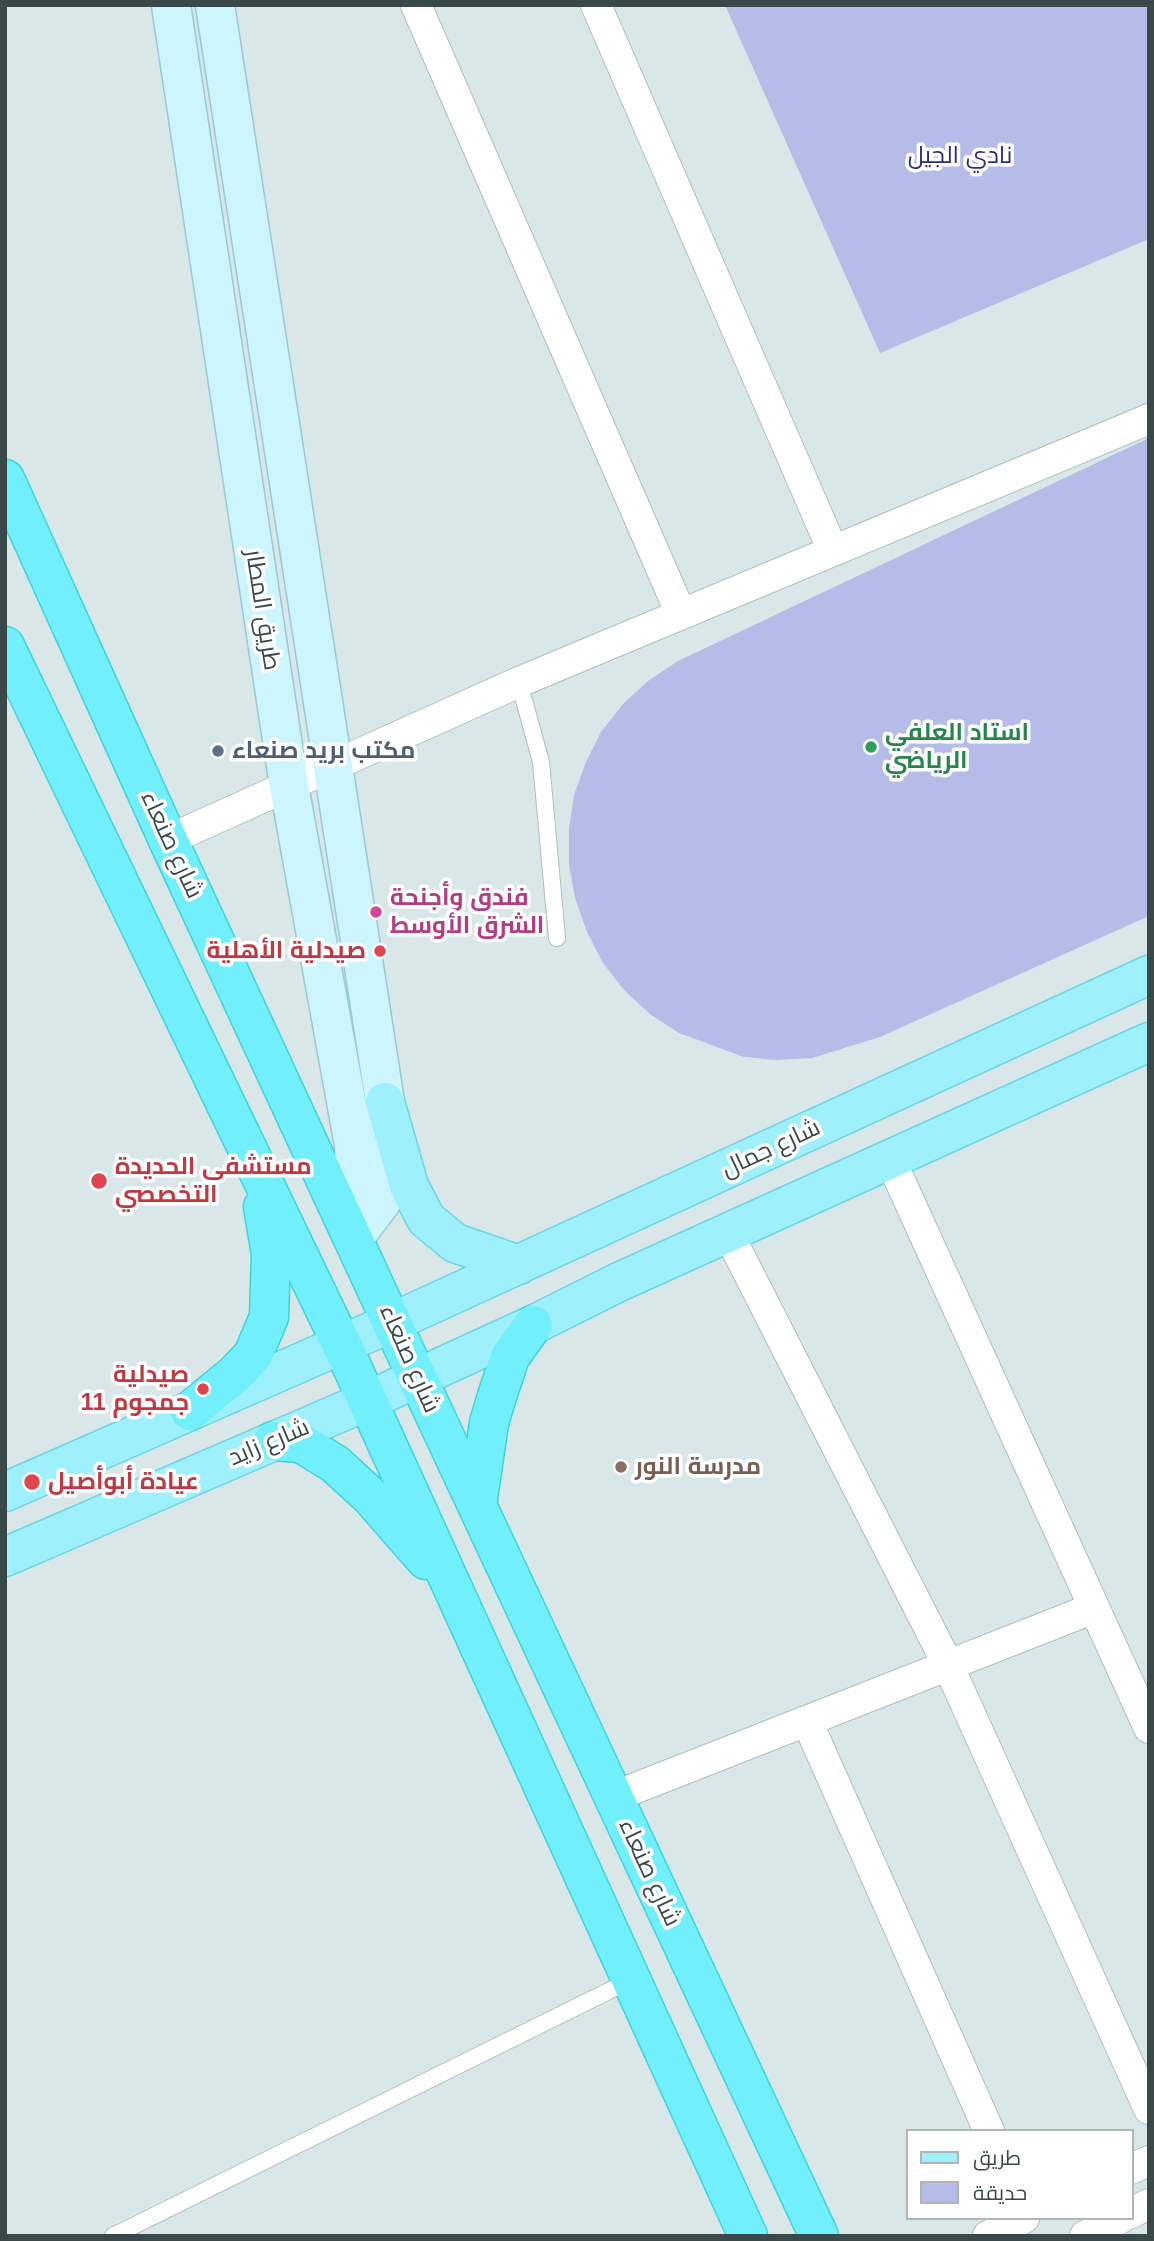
<!DOCTYPE html>
<meta charset="utf-8">
<style>
body{margin:0}
#map{position:relative;width:1154px;height:2241px;overflow:hidden;background:#ebf4f5;font-family:Arial,Cairo,sans-serif}
canvas{display:block}
.frame{position:absolute;inset:0;border:7px solid #394949;pointer-events:none}
.legend{position:absolute;left:906px;top:2129px;width:228px;height:91px;box-sizing:border-box;background:#fff;border:2px solid #b0b6b6;margin:0;padding:9px 12px;list-style:none;font-size:21px;color:#394949}
.legend li{display:flex;align-items:center;gap:14px;height:35px}
.legend b{width:35px;border:2px solid #b0b6b6}
</style>
<div id="map">
<canvas width="1154" height="2241"></canvas>
<div class="frame"></div>
<ul class="legend">
<li><b style="height:9px;background:#9df0fc"></b>طريق</li>
<li><b style="height:19px;background:#b5bce8"></b>حديقة</li>
</ul>
</div>
<script>
const c = document.querySelector('canvas').getContext('2d');
c.lineJoin = 'round';
function paint(path, color) {
  c.fillStyle = color;
  c.fill(path, 'evenodd');
}
function shape(rows) {
  const path = new Path2D();
  for (const r of rows) {
    path.moveTo(r[0], r[1]);
    for (let i = 2; i < r.length; i += 2) path.lineTo(r[i], r[i + 1]);
  }
  return path;
}
function trace(path, color, width, dash) {
  c.strokeStyle = color;
  c.lineWidth = width;
  c.lineCap = dash ? 'butt' : 'round';
  c.setLineDash(dash || []);
  c.stroke(path);
}
function drawText(font, color, halo, rows, align = 'center') {
  c.font = font + ' Arial,Cairo,sans-serif';
  c.lineWidth = 7;
  c.setLineDash([]);
  c.textBaseline = 'middle';
  c.strokeStyle = halo;
  c.fillStyle = color;
  for (const [text, x, y, turn = 0] of rows) {
    c.save();
    c.translate(x, y);
    c.rotate((+turn || 0) * Math.PI / 180);
    c.textAlign = isNaN(turn) ? turn : align;
    if (halo) c.strokeText(text, 0, 0);
    c.fillText(text, 0, 0);
    c.restore();
  }
}
paint(shape([
 [5,5,1149,5,1149,2236,5,2236],
 [907,2131,1131,2131,1131,2218,907,2218]
]), '#d9e7e9');
paint(shape([
 [725,5,1149,5,1149,239,880,353],
 [1149,438,1149,916,880,1037,812,1058,777,1060,744,1057,679,1033,650,1014,624,990,603,963,587,932,575,898,569,864,569,829,574,795,586,762,601,732,623,704,648,681,678,661]
]), '#b5bce8');
const lane = shape([
 [519,682,541,762,557,938],
 [113,2236,631,1980]
]);
const street = shape([
 [416,5,681,614],
 [596,5,833,551],
 [168,840,519,682,1149,419],
 [890,1159,1149,1728],
 [728,1233,949,1667,1149,2109],
 [807,1721,989,2131],
 [613,1797,1094,1608],
 [1131,2169,1149,2161],
 [1131,2213,1149,2204],
 [988,2236,1024,2218],
 [1085,2236,1121,2218]
]);
const secondary = shape([
 [171,5,289,786,354,1145,355,1175,350,1196,341,1210],
 [215,5,385,1102,389,1156,387,1183,382,1201,354,1238]
]);
const primary = shape([
 [385,1102,409,1186,426,1219,455,1243,519,1265],
 [5,1492,393,1322,1149,975],
 [5,1557,367,1401,533,1325,619,1282,1149,1042]
]);
const highway = shape([
 [5,479,168,840,417,1377,819,2236],
 [5,646,342,1345,748,2236],
 [190,1411,235,1374,253,1355,269,1317,271,1254,263,1207],
 [273,1441,301,1443,335,1464,370,1496,426,1560],
 [477,1505,489,1423,497,1396,510,1357,533,1325]
]);
trace(lane, '#aebfc1', 18);
trace(street, '#aebfc1', 32);
trace(secondary, '#99c9d1', 41);
trace(primary, '#6cd5e2', 41);
trace(highway, '#3fd4db', 41);
trace(lane, '#fff', 16);
trace(street, '#fff', 30);
trace(secondary, '#cdf5fd', 38);
trace(primary, '#9df0fc', 38);
trace(highway, '#71f0fb', 38);
for (const [x, y, r, color] of [
 [871,747,7,"#2e9e5b"],
 [218,751,7,"#5c6f8a"],
 [376,912,7,"#d1479c"],
 [380,951,7,"#e0444e"],
 [99,1181,9,"#e0444e"],
 [203,1389,7,"#e0444e"],
 [621,1467,7,"#8d6e63"],
 [32,1482,9,"#e0444e"]
]) {
  const dot = new Path2D();
  dot.arc(x, y, r, 0, 2 * Math.PI);
  c.fillStyle = color;
  c.fill(dot);
  trace(dot, '#fff', 2.5);
}
drawText('24px', '#2f2c7b', '#fff', [
 ["نادي الجيل",960,156]
]);
drawText('24px', '#394949', '#fff', [
 ["طريق المطار",262,610,81],
 ["شارع صنعاء",171,845,65],
 ["شارع جمال",771,1149,-25],
 ["شارع صنعاء",409,1359,66],
 ["شارع زايد",269,1443,-23],
 ["شارع صنعاء",649,1873,65]
]);
drawText('bold 24px', '#27864d', '#fff', [
 ["استاد العلفي",885,733],
 ["الرياضي",885,761]
], 'left');
drawText('bold 24px', '#4e5e75', '#fff', [
 ["مكتب بريد صنعاء",232,751]
], 'left');
drawText('bold 24px', '#b23c85', '#fff', [
 ["فندق وأجنحة",390,898],
 ["الشرق الأوسط",390,926]
], 'left');
drawText('bold 24px', '#be3a42', '#fff', [
 ["صيدلية الأهلية",366,951],
 ["مستشفى الحديدة",115,1167,"left"],
 ["التخصصي",115,1195,"left"],
 ["صيدلية",189,1375],
 ["جمجوم 11",189,1403],
 ["عيادة أبوأصيل",48,1482,"left"]
], 'right');
drawText('bold 24px', '#785e54', '#fff', [
 ["مدرسة النور",635,1467]
], 'left');
</script>
